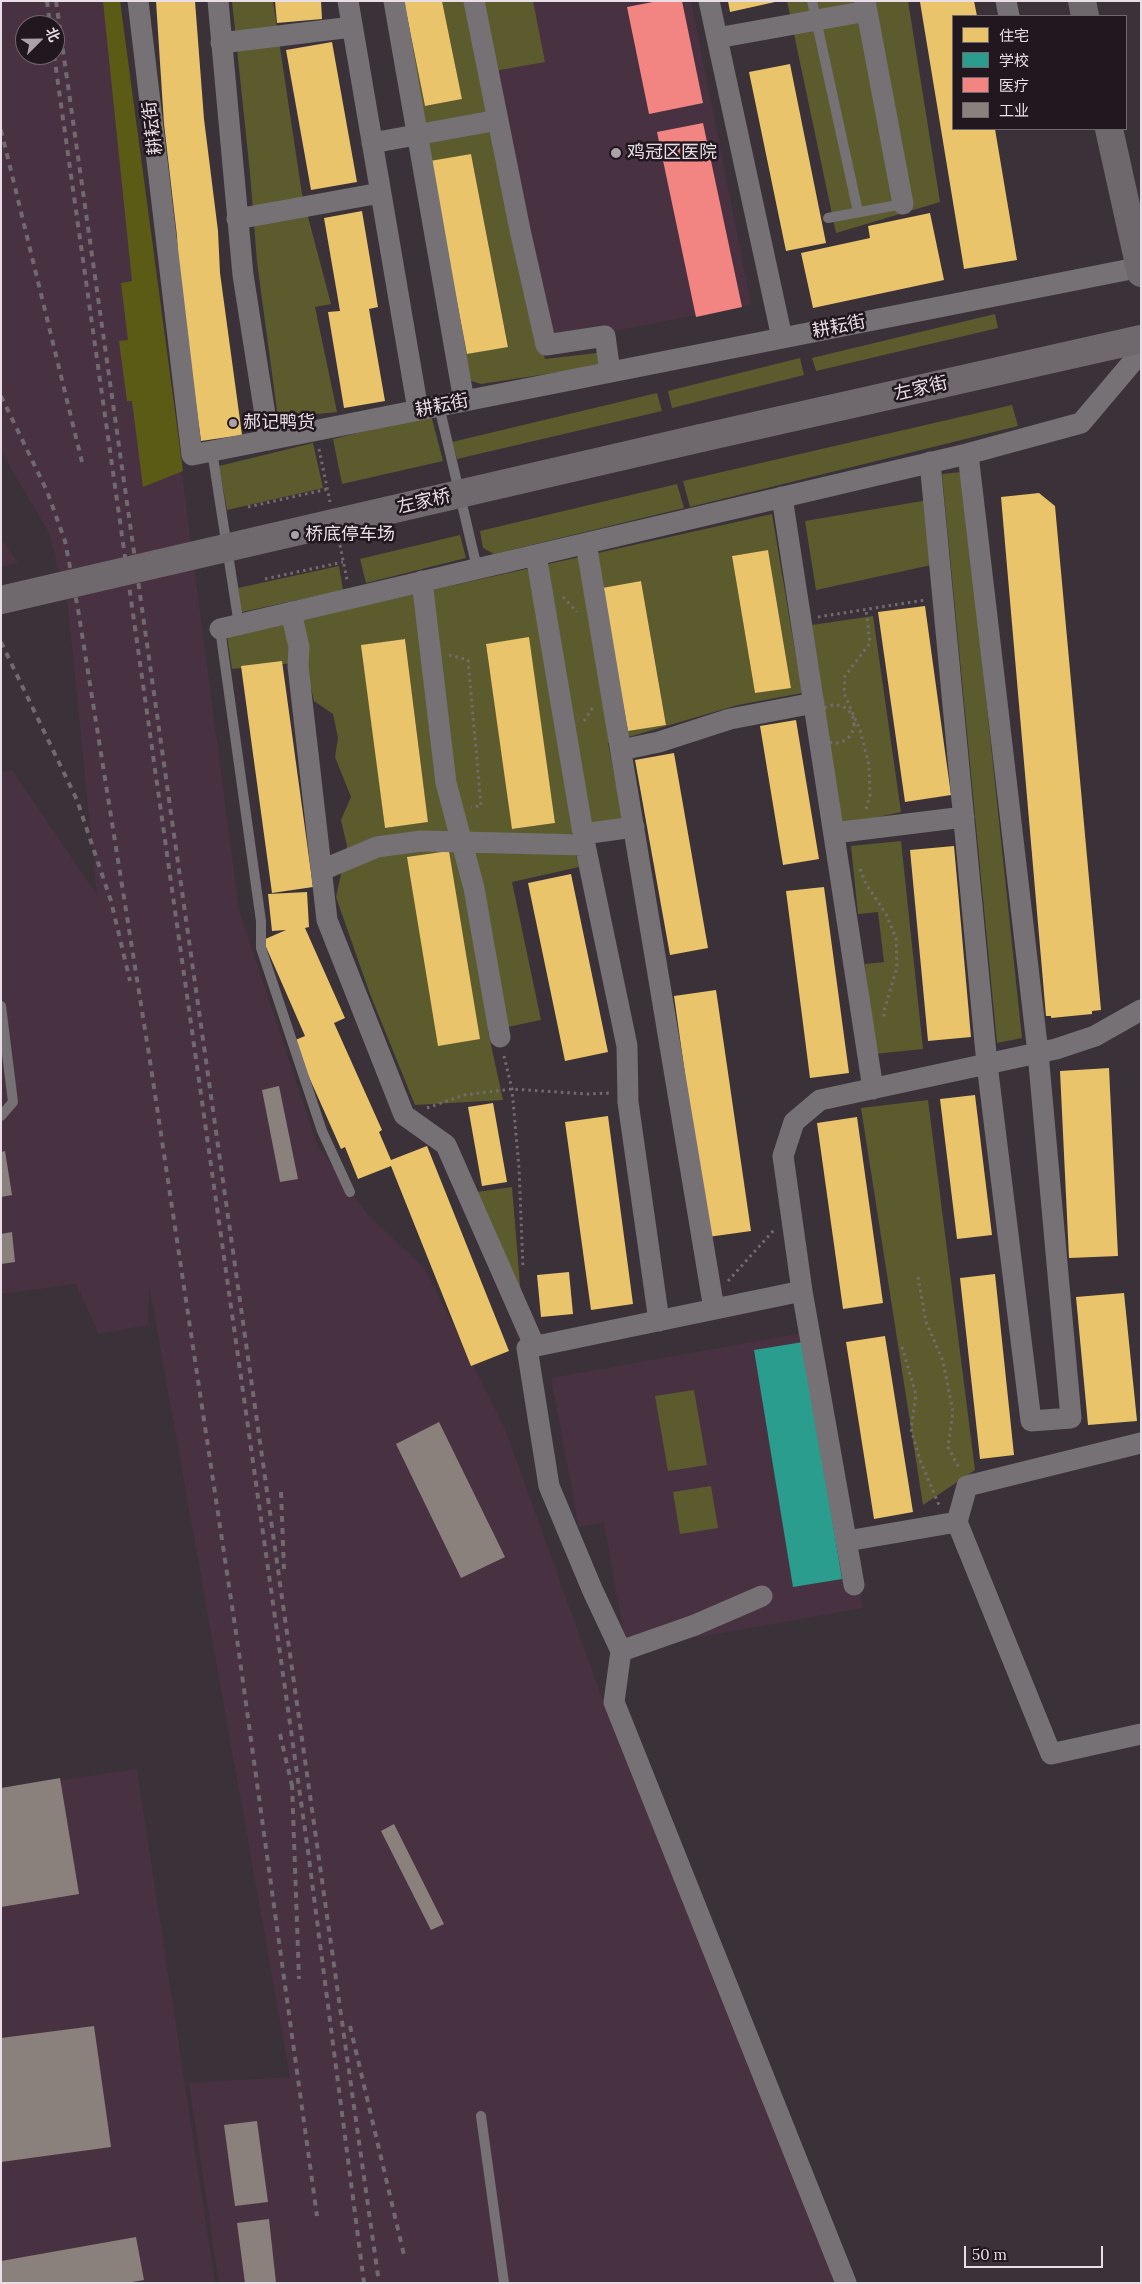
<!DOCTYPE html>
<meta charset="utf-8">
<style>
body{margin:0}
#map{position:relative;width:1142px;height:2284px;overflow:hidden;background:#3b3138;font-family:Lora,"Noto Sans SC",serif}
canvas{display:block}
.frame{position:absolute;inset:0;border:2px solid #eadee6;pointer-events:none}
.legend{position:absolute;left:952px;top:15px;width:175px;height:115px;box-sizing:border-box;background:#20181e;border:1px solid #71676e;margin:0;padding:6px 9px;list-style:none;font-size:15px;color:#eadee6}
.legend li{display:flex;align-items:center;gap:10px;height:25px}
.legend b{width:25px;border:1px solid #71676e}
.north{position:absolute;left:15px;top:15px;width:50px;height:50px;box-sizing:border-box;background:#20181e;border:1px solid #71676e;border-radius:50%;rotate:67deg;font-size:14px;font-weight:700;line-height:20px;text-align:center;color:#eadee6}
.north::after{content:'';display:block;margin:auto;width:18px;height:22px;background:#ada1a9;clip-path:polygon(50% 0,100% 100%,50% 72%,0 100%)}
.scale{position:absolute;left:964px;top:2246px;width:139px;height:22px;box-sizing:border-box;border:2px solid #eadee6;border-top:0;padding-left:6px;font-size:15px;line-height:18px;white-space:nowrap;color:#eadee6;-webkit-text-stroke:4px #20181e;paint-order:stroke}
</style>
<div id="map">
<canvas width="1142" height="2284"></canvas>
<div class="frame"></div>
<ul class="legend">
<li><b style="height:14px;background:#e9c46a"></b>住宅</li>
<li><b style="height:14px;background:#2a9d8f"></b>学校</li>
<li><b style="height:14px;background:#f28482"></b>医疗</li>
<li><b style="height:14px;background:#8a817c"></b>工业</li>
</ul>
<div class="north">北</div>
<div class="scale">50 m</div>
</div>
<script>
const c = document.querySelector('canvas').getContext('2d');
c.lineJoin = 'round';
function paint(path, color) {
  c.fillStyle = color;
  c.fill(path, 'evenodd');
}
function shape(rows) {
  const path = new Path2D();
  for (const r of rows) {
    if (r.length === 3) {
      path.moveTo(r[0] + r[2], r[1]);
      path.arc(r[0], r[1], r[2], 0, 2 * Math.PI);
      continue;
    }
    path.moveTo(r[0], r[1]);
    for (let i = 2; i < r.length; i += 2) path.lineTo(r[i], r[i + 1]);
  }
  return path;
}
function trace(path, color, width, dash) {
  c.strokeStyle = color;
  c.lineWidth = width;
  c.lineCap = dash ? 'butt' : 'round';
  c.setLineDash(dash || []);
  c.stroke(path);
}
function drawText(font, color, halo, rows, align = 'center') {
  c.font = font + ' Lora,"Noto Sans SC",serif';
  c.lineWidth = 5;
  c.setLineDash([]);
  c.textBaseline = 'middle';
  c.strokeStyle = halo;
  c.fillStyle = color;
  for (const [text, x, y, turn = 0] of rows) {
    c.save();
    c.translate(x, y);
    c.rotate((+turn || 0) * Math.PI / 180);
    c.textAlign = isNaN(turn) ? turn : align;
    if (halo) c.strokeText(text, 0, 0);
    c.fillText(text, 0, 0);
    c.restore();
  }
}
paint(shape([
 [1,1,120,1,239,910,317,1145,367,1214,425,1269,505,1429,601,1695,841,2283,219,2283,189,2083,290,2077,149,1284,148,1325,99,1334,76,1284,1,1294,1,772,12,770,97,895,68,607,49,533,1,451],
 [25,25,55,25,55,55,25,55],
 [481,1,691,1,751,304,549,344],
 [1,538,18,563,1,567],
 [813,1331,863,1608,627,1650,604,1523,579,1527,551,1378],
 [137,1769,215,2283,1,2283,1,1789]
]), '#483242');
paint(shape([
 [232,1,273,1,302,194,331,304,315,307,337,412,278,418,257,262,250,173],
 [400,1,404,1,425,106,462,99,442,1,467,1,522,275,545,359,597,353,599,366,481,384,468,380],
 [471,154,508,346,468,354,430,162],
 [480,1,533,1,545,62,494,71],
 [787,1,908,1,940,202,836,233],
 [995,314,998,328,816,371,812,358],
 [800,358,804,375,672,408,668,391],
 [657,393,662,411,457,459,452,442],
 [1012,405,1018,426,690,507,683,481],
 [431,415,443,461,342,484,333,439],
 [313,443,323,488,227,510,219,466],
 [962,472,1022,1038,997,1043,942,474],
 [677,484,684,508,494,554,483,548,480,531],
 [928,500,936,564,816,590,805,521],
 [772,514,802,693,738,705,608,743,623,820,570,834,579,867,512,882,541,1020,488,1031,503,1100,415,1105,370,994,336,897,347,846,341,820,351,797,335,757,338,738,333,714,314,701,305,662,232,669,227,636],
 [768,550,791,687,755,693,732,556],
 [641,581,666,724,628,731,603,588],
 [528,638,555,823,513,829,486,644],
 [405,639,428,822,385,828,362,645],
 [460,535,466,558,366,583,360,559],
 [339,566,343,590,242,612,238,588],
 [873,616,901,812,842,825,812,625],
 [901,841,923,1049,875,1054,865,964,884,962,878,912,858,914,851,846],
 [928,1100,975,1470,923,1505,861,1108],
 [512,1187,521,1297,477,1192],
 [694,1390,707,1465,668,1471,655,1396],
 [711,1486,718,1528,680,1534,673,1492]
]), '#5c5b2d');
paint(shape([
 [103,1,120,1,183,471,143,487,132,401,127,401,119,341,128,340,121,283,132,281]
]), '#5c5b16');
paint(shape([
 [156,1,195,1,204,119,218,231,220,273,242,435,201,441,179,278,177,236,164,124],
 [275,1,321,1,322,19,277,23],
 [404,1,442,1,462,99,425,106],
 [728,1,775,1,775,2,730,12],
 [974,1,977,16,953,16,953,129,995,129,1017,260,964,269,920,2],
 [332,42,357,182,311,190,286,50],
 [790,64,826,243,786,251,749,72],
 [471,154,508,347,467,354,430,161],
 [362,211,378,307,369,309,385,401,344,408,328,312,340,311,324,218],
 [930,213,944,280,813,308,801,253,870,238,868,226],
 [1039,493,1055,506,1101,1010,1092,1011,1092,1014,1051,1018,1051,1016,1046,1016,1001,497],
 [768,550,791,688,755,693,732,556],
 [641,581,666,725,628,731,602,588],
 [925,606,951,795,905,802,878,612],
 [529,637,555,823,512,829,486,644],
 [405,639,428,822,385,828,361,645],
 [282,661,313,887,272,893,241,666],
 [796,720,819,859,783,865,760,726],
 [674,753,708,948,670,955,635,760],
 [954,846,971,1037,928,1041,910,850],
 [449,851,480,1039,438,1046,407,857],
 [571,874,608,1052,565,1061,528,883],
 [824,887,849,1073,810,1078,786,891],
 [307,892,309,927,305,928,345,1018,334,1023,382,1130,379,1132,391,1160,427,1146,509,1351,471,1366,391,1166,358,1179,345,1147,341,1149,293,1041,305,1036,263,940,286,930,272,931,268,894],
 [716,990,751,1231,708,1237,674,996],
 [1109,1068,1118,1256,1069,1258,1060,1071],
 [975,1095,992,1235,957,1239,940,1099],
 [493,1103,507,1182,482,1186,468,1107],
 [608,1116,633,1304,591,1310,565,1122],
 [857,1117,883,1303,843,1309,817,1123],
 [569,1272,573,1314,541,1317,537,1275],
 [995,1274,1014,1455,980,1459,960,1278],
 [1124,1293,1137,1421,1088,1425,1076,1297],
 [885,1336,913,1512,874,1519,846,1342]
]), '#e9c46a');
paint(shape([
 [803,1342,842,1579,793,1587,754,1350]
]), '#2a9d8f');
paint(shape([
 [658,1,682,1,703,103,649,114,627,7],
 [703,123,742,307,696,317,657,132]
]), '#f28482');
paint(shape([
 [279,1086,298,1179,280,1182,262,1090],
 [5,1151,12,1195,1,1197,1,1152],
 [12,1232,15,1262,1,1264,1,1234],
 [439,1422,505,1557,461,1578,396,1444],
 [60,1778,79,1894,1,1907,1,1788],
 [394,1824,444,1924,431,1930,381,1831],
 [94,2026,111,2147,1,2162,1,2038],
 [257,2121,268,2202,235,2206,224,2125],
 [269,2219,276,2283,245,2283,237,2223],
 [136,2237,144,2280,126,2283,1,2283,1,2261]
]), '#8a817c');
trace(shape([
 [319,449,330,502],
 [248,507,328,489],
 [340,545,347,580],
 [265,579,343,562],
 [563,597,577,612],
 [818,617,925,600],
 [449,655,468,660,481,806,471,807],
 [835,724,19],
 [584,721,593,707],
 [866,809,870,795,869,765,860,730,844,693,845,676,870,643,866,610],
 [860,869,866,884,886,914,896,938,897,967,884,1011,884,1019],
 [504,1056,512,1089,519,1168,523,1268],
 [427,1108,464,1095,512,1089,587,1094,610,1093],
 [918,1277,926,1322,943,1361,953,1412,948,1447,959,1468],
 [728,1281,774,1230],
 [902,1347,916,1395,911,1429,920,1460,939,1505]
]), '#716c6f', 3, [2.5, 4]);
trace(shape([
 [812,1,858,212],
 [828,218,903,204],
 [439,406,477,568],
 [212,451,239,625],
 [220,629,261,921,261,948,322,1131,350,1192],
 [1,1006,13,1102,1,1116],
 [481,2116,504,2283]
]), '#757174', 10);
trace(shape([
 [138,1,192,455,1141,267],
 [218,1,243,275,269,440],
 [348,1,418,410],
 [394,1,464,401],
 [474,1,520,230,546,345,605,336,610,372],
 [709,1,782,338],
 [865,1,903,204],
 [1006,1,1009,16],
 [717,38,867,11],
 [221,43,352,27],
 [372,143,498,120],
 [237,219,380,193],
 [930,462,987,1064,1031,1421,1071,1418,1038,1053,968,454],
 [782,497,873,1089],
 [586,543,714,1309],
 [536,555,585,845,627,1046,628,1102,659,1321],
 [422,581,446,783,474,888,500,1037],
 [291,612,299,647,298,666,327,920,404,1115,446,1145,535,1347],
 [220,629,967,454,1081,423,1141,352],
 [621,750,659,742,730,719,814,703],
 [834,833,964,817],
 [583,834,634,827],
 [322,870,377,847,421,841,585,845],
 [802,1291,854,1585],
 [1141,1443,967,1486,957,1522,1051,1754,1141,1734],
 [847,1541,957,1522],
 [762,1596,695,1625,621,1651,592,1589,549,1486,527,1348,802,1291,783,1156,794,1122,820,1100,1056,1049,1095,1036,1141,1010],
 [621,1651,614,1702,846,2283]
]), '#757174', 21);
trace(shape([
 [701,438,1141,339]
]), '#6f696e', 28);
trace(shape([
 [1082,1,1085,16],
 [1109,129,1141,273]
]), '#6e676c', 28);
trace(shape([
 [47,1,50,25],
 [56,1,379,2283],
 [54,55,308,1851,364,2283],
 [1,130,82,462],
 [1,396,47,491,65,541,78,609,150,1061,238,1646,317,2216],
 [1,642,77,800,111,901,130,981],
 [281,1492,284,1569],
 [280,1734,293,1790],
 [292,1784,299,1979],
 [350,2026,404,2255]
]), '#70696e', 4, [6, 6]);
trace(shape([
 [1,600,701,438]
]), '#6f696e', 28);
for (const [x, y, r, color] of [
 [616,153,6,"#ada1a9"],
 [233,423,5,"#ada1a9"],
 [295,535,5,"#ada1a9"]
]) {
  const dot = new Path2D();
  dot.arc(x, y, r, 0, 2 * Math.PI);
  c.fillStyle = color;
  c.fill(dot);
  trace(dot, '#20181e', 2);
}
drawText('18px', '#eadee6', '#20181e', [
 ["耕耘街",153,128,-97],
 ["耕耘街",839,327,-11],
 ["左家街",921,389,-13],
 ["耕耘街",442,406,-11],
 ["左家桥",424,502,-13]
]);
drawText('18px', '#eadee6', '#20181e', [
 ["鸡冠区医院",627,153],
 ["郝记鸭货",243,423],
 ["桥底停车场",305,535]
], 'left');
</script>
